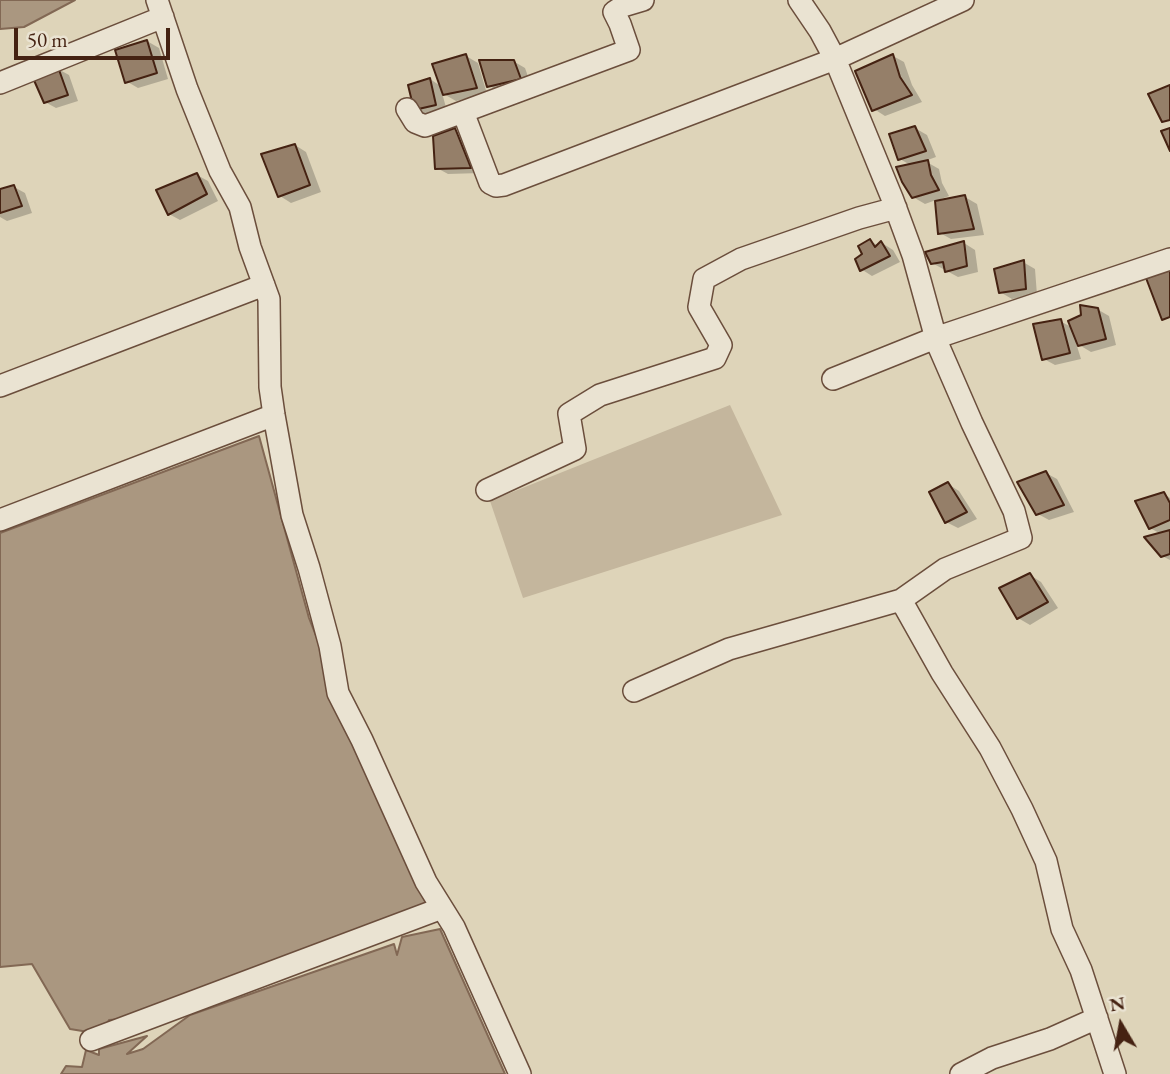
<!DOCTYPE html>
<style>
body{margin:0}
#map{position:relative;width:1170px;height:1074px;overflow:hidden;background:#ded4b9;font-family:"EB Garamond",serif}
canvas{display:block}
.north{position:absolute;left:1086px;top:990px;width:70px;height:70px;-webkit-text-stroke:5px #eae3d2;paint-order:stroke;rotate:350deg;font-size:19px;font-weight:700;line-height:28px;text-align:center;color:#452212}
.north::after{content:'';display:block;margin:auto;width:24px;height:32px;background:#452212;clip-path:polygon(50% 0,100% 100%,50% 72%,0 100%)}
.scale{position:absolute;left:14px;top:28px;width:156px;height:32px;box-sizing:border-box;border:4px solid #452212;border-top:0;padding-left:9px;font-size:21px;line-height:24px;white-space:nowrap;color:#452212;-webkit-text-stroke:5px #eae3d2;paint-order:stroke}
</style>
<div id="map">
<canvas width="1170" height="1074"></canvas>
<div class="north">N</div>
<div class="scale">50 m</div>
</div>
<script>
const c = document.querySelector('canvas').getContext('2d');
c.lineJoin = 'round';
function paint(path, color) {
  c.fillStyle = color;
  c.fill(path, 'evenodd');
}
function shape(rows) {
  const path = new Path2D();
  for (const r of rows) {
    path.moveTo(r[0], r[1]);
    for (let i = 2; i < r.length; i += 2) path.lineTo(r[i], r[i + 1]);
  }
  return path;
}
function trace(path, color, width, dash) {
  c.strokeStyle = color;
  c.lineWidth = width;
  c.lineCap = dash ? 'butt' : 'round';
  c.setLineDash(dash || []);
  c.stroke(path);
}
paint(shape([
 [730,405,782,515,523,598,490,501]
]), '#c4b69d');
const water = shape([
 [0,0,75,0,24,27,0,29,0,0],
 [259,436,309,618,331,674,386,802,426,904,148,1017,109,1020,101,1034,70,1029,32,964,0,967,0,533,259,436],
 [440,929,505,1074,61,1074,66,1066,82,1067,86,1050,99,1055,99,1049,147,1036,127,1054,143,1049,190,1015,394,944,397,955,402,937,440,929]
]);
paint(water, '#aa9780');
trace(water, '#826854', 2);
paint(shape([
 [147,41,159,48,168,79,138,88,126,81],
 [466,56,478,63,487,94,456,101,442,93,447,111,427,116,416,109,430,79,442,87],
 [893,56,904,62,912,85,922,102,885,116,874,109],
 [513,61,525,68,531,85,500,92,488,85],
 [58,69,69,75,78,101,56,108,45,102],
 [915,128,927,135,936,157,925,161,939,169,942,183,949,196,941,199,942,201,965,197,977,204,984,235,951,239,940,233,936,200,925,204,913,197,912,166,900,159],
 [455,130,467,137,481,173,448,174,437,168],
 [295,145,306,152,321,192,291,203,280,196],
 [197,175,208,181,218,201,180,220,169,214],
 [14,187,25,193,32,213,7,221,0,217,0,191],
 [870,241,879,246,882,243,893,250,900,262,872,276,861,269],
 [964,243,975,250,978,272,958,277,932,263],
 [1023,262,1035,269,1037,295,1012,299,1000,292],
 [1097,309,1109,316,1116,345,1091,352,1076,343,1081,359,1055,365,1044,359,1060,321,1073,328],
 [1046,473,1057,479,1074,512,1049,520,1038,514],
 [948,484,959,491,977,519,958,528,946,522],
 [1164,494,1170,498,1170,560,1162,556,1161,534,1150,528],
 [1030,575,1041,582,1058,608,1030,625,1018,618]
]), '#0003');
const building = shape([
 [147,40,157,73,125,83,115,50,147,40],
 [466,54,477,88,443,95,432,64,466,54],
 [893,54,900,77,912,95,872,111,855,71,893,54],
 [479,60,514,60,521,79,487,87,479,60],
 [58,67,68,95,44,103,33,78,58,67],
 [430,78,436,105,414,110,408,85,430,78],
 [1170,85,1170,120,1162,122,1148,94,1170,85],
 [915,126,926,151,898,160,889,134,915,126],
 [455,128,471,168,435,169,433,136,455,128],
 [1170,128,1170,151,1161,131,1170,128],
 [295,144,310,185,278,197,261,154,295,144],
 [928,160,931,175,939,190,912,198,902,182,896,167,928,160],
 [197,173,207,194,168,215,156,190,197,173],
 [14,185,22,206,0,213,0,189,14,185],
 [965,195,974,229,938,234,935,201,965,195],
 [870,239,875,247,881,241,890,256,860,271,855,259,862,254,858,246,870,239],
 [964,241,967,266,945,272,943,262,931,264,925,252,964,241],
 [1024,260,1026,289,999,293,994,269,1024,260],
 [1170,269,1170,317,1162,320,1146,278,1170,269],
 [1080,305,1098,308,1106,339,1078,346,1068,321,1081,315,1080,305],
 [1061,319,1070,353,1042,360,1033,324,1061,319],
 [1046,471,1064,505,1036,515,1017,482,1046,471],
 [948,482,967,512,945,523,929,492,948,482],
 [1164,492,1170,503,1170,520,1149,529,1135,501,1164,492],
 [1170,530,1170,554,1161,557,1144,537,1170,530],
 [1030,573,1048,602,1017,619,999,588,1030,573]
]);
paint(building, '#957f69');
trace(building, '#452212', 2);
const minor = shape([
 [157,0,187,89,220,171,240,207,250,247,269,299,270,387,274,415,292,515,309,568,330,646,338,693,362,740,426,882,454,927,520,1074],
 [799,0,820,31,835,59,892,198,913,255,935,335,935,338,972,423,1014,511,1021,538,945,569,901,600,942,673,990,748,1022,809,1046,861,1062,929,1081,970,1115,1074],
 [0,83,163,17],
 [407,109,415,122,425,126,629,50,620,24,614,12,623,6,643,0],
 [463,112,490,183,496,186,504,185,835,59,963,0],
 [833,379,935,338,1170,259],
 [0,386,264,285],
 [487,490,575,449,569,414,600,395,715,358,721,345,699,307,704,279,741,259,859,218,896,208],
 [0,520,274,415],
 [634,691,729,649,901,600],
 [91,1040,442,908],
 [961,1074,992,1058,1050,1039,1097,1018]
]);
trace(minor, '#6b4e3c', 24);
trace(minor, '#eae3d2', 21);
</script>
